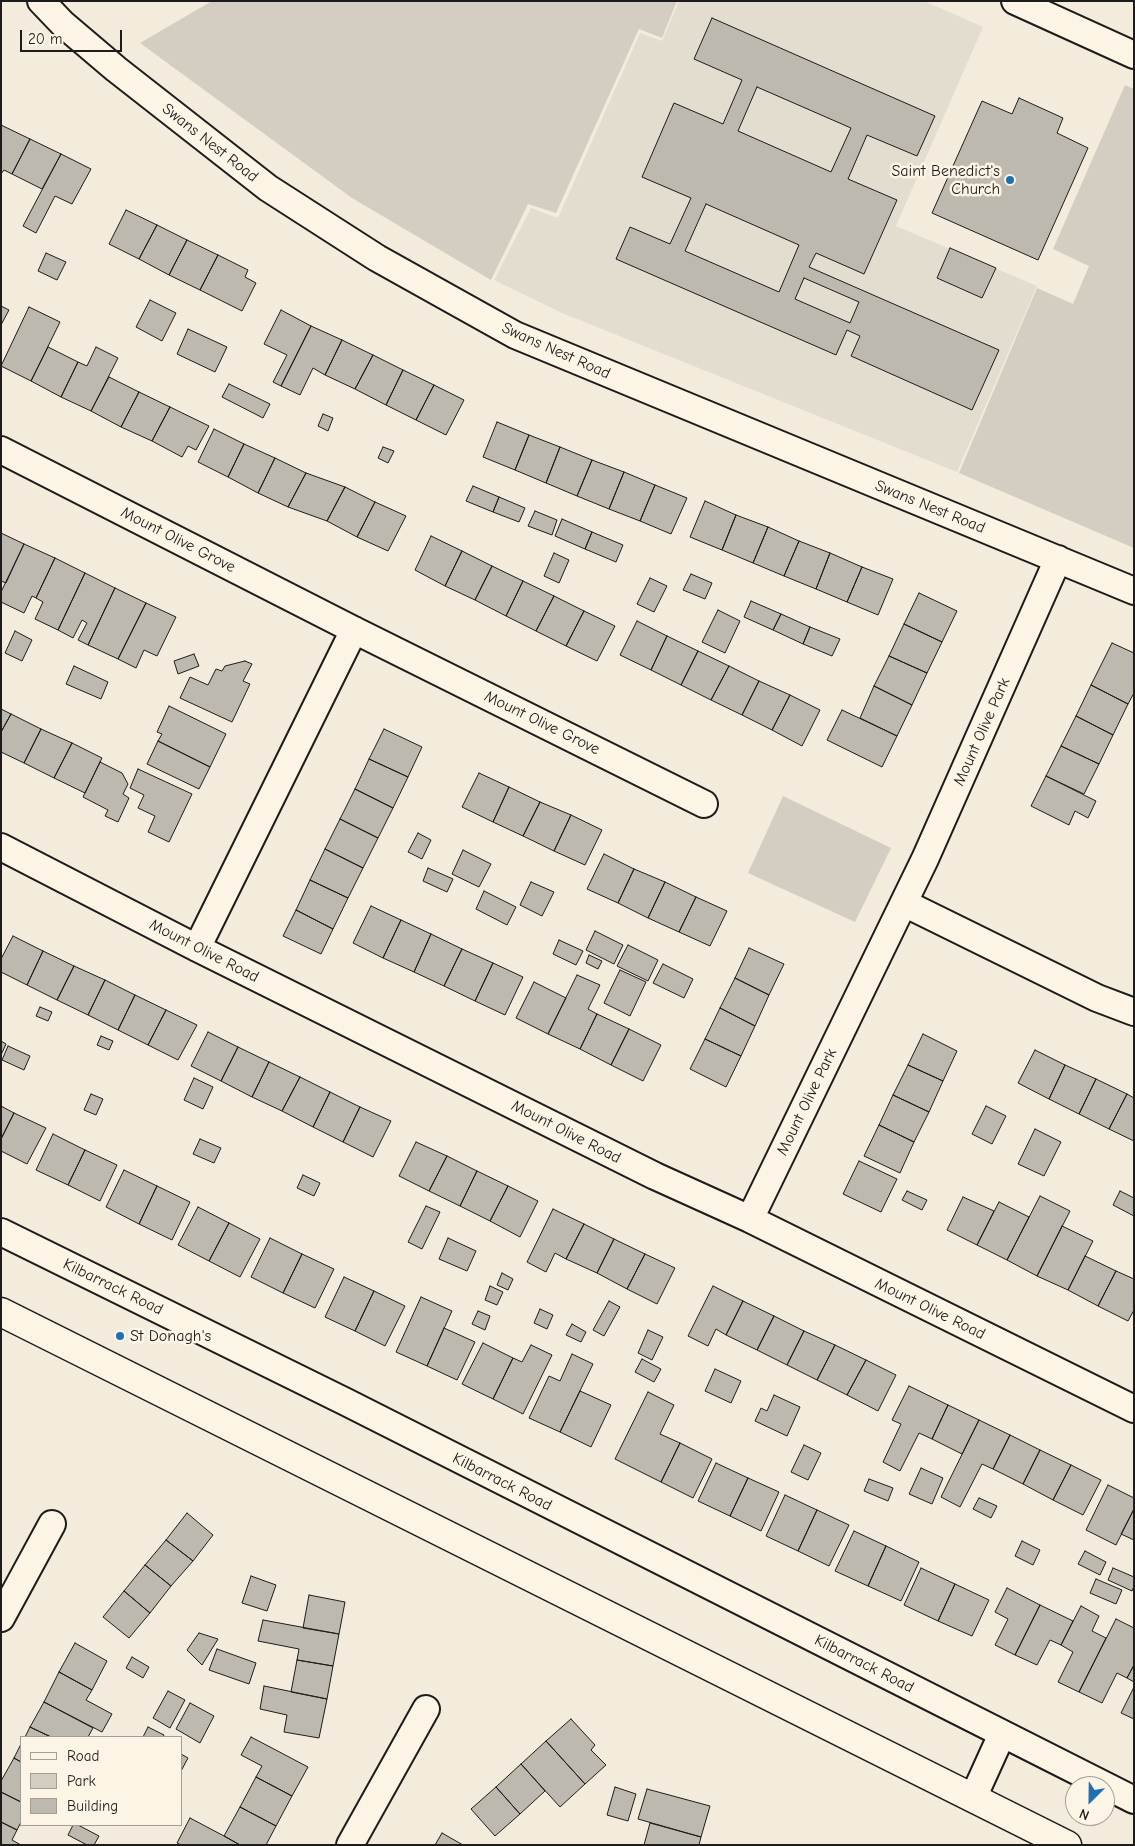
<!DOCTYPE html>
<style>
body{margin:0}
#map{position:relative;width:1135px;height:1846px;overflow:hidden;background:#f3ecdd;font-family:"Comic Neue",sans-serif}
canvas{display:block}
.frame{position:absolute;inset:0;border:2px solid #1c1c1c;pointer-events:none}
.legend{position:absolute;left:20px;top:1736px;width:162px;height:90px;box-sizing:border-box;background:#fcf5e5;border:1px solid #a29e95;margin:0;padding:6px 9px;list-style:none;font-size:15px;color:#1c1c1c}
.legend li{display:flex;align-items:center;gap:10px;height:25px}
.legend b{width:25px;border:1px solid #a29e95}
.north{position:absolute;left:1065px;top:1776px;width:50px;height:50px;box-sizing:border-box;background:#fcf5e5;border:1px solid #a29e95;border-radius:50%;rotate:203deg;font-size:14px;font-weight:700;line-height:20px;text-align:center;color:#1c1c1c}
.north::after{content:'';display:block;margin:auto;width:18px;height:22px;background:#1f6fb2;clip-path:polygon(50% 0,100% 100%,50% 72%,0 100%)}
.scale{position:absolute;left:20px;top:30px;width:102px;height:22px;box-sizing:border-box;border:2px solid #1c1c1c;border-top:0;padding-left:6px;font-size:15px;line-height:18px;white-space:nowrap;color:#1c1c1c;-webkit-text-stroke:4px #fcf5e5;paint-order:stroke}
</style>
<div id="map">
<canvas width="1135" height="1846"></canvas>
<div class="frame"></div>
<ul class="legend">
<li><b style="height:6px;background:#fcf5e5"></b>Road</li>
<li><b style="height:14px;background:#d3cec1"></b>Park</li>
<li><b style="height:14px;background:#beb9ae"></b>Building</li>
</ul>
<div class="north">N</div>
<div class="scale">20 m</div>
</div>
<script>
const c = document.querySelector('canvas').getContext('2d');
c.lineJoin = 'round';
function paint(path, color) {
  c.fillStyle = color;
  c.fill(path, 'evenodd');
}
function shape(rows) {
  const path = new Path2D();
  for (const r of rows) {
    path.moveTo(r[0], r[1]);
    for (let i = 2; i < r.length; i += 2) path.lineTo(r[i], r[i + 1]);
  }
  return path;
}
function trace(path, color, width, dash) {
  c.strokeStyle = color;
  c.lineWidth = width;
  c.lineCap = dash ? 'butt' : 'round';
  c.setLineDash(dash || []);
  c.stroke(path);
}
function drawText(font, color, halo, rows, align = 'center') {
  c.font = font + ' "Comic Neue",sans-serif';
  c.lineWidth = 5;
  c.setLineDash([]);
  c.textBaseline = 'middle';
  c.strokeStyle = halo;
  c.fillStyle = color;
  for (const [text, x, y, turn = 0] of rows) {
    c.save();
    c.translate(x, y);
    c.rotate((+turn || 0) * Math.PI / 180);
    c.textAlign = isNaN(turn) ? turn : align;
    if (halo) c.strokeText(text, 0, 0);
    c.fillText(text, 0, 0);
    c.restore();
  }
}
paint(shape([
 [679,1,924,1,983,27,896,226,1037,286,957,472,562,313,494,280,531,208,558,218,640,33,662,41]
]), '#e3ddcf');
paint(shape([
 [212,1,677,1,662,38,639,29,556,213,528,204,491,280,352,198,140,43],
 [1125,85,1134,89,1134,548,959,473,1037,288,1073,304,1089,266,1053,249],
 [783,796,891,848,855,922,748,873]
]), '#d3cec1');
const building = shape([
 [712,18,935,116,917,156,867,135,848,179,897,200,864,274,816,253,809,267,999,350,972,410,851,356,860,336,847,330,836,355,616,259,630,227,670,244,691,198,642,177,674,103,723,124,742,80,694,59,712,18],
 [757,87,851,128,831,172,738,131,757,87],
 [706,204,799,245,779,292,685,251,706,204],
 [804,278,859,302,850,323,795,299,804,278],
 [1019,98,1063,118,1057,133,1088,148,1038,260,932,213,982,101,1012,114,1019,98],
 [1,125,30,139,12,174,4,170,1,174,1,125],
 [30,139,61,154,42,189,12,174,30,139],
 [61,154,91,169,72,204,55,196,36,233,23,226,61,154],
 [126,210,157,225,139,259,109,244,126,210],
 [157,225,187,240,169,275,139,259,157,225],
 [187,240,218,255,200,290,169,275,187,240],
 [950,248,996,268,982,298,937,278,950,248],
 [46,253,66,262,57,280,38,271,46,253],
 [218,255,248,270,245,277,256,283,242,311,200,290,218,255],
 [150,300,176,313,162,341,136,327,150,300],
 [1,306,9,310,1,325,1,306],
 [29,307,60,322,31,381,1,366,29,307],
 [281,310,311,326,281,386,273,382,287,355,264,344,281,310],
 [311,326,342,340,325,375,313,368,300,395,281,386,311,326],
 [188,329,227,347,215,372,177,354,188,329],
 [342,340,373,355,355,389,325,375,342,340],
 [48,347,78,362,61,397,31,381,48,347],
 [96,347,118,358,91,411,61,397,78,362,87,366,96,347],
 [373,355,403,370,386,405,355,389,373,355],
 [403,370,434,385,416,420,386,405,403,370],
 [109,377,139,392,121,427,91,411,109,377],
 [229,384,270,404,263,418,222,397,229,384],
 [434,385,464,400,446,435,416,420,434,385],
 [139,392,170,407,152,441,121,427,139,392],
 [170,407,209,426,196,450,188,446,182,457,152,441,170,407],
 [323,414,333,418,328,431,318,426,323,414],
 [497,422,529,435,515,470,483,457,497,422],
 [214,429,244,444,228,477,198,462,214,429],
 [529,435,560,447,546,483,515,470,529,435],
 [244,444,275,458,258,493,228,477,244,444],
 [383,447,394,451,388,463,378,458,383,447],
 [560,447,592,460,577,496,546,483,560,447],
 [275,458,306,473,288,507,258,493,275,458],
 [592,460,624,472,609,509,577,496,592,460],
 [624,472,655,485,640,521,609,509,624,472],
 [306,473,345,487,327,521,288,507,306,473],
 [655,485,687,498,671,534,640,521,655,485],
 [473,486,499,497,493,512,466,501,473,486],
 [345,487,375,502,357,537,327,521,345,487],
 [499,497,525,508,519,522,493,512,499,497],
 [705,501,736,515,722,550,690,537,705,501],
 [375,502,406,516,388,551,357,537,375,502],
 [535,511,557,520,552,535,528,526,535,511],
 [736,515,768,527,753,563,722,550,736,515],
 [562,519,592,532,585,549,555,536,562,519],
 [768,527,799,541,784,576,753,563,768,527],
 [592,532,623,545,616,562,585,549,592,532],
 [1,533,24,544,6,583,1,581,1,533],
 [431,536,462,551,445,586,415,570,431,536],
 [799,541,830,553,816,589,784,576,799,541],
 [24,544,55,558,36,598,32,596,24,613,1,602,1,592,24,544],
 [462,551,492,566,475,600,445,586,462,551],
 [554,553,569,560,559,583,544,576,554,553],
 [830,553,862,567,847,602,816,589,830,553],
 [55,558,85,573,58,630,35,619,43,602,36,598,55,558],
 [492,566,523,581,506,616,475,600,492,566],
 [862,567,893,579,878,615,847,602,862,567],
 [85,573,115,588,88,645,78,640,87,623,82,620,73,638,58,630,85,573],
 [691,574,712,583,705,599,683,590,691,574],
 [650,578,667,586,654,612,637,604,650,578],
 [523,581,554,596,536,631,506,616,523,581],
 [115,588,146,603,118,659,88,645,115,588],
 [919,593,957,611,942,642,904,624,919,593],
 [554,596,584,611,566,646,536,631,554,596],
 [751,601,781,614,773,630,744,617,751,601],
 [146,603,176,617,157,656,144,650,136,668,118,659,146,603],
 [718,610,740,621,725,653,702,642,718,610],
 [584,611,615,626,597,661,566,646,584,611],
 [781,614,810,627,803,644,773,630,781,614],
 [637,621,667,636,651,670,620,655,637,621],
 [904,624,942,642,927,673,889,656,904,624],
 [810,627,840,639,832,656,803,644,810,627],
 [15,631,32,640,22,661,5,653,15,631],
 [667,636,698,651,681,685,651,670,667,636],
 [1112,643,1134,653,1134,693,1128,704,1091,685,1112,643],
 [698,651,729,666,711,700,681,685,698,651],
 [194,654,199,666,178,674,174,661,194,654],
 [889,656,927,673,912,705,874,686,889,656],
 [245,661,252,664,243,681,250,684,232,722,180,698,190,677,208,685,216,669,222,671,225,666,245,661],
 [74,666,108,682,101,699,66,684,74,666],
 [729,666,759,681,742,715,711,700,729,666],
 [759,681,790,695,772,730,742,715,759,681],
 [1091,685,1128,704,1113,735,1076,716,1091,685],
 [874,686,912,705,897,736,860,718,874,686],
 [790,695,820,710,802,746,772,730,790,695],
 [169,706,226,734,210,767,158,741,162,734,157,732,169,706],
 [1,709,11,714,1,732,1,709],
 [842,710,897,736,882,767,827,740,842,710],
 [11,714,41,729,24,763,1,752,1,732,11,714],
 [1076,716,1113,735,1099,764,1061,746,1076,716],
 [41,729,72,743,54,778,24,763,41,729],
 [384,729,422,747,408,777,369,759,384,729],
 [158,741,210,767,199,789,147,764,158,741],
 [72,743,102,758,85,793,54,778,72,743],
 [1061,746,1099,764,1084,794,1046,776,1061,746],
 [369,759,408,777,393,808,355,789,369,759],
 [100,762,122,773,128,784,123,794,129,798,118,822,105,816,108,810,83,797,100,762],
 [138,769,192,794,169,842,148,832,155,816,138,808,144,795,130,788,138,769],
 [479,773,509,787,493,822,462,807,479,773],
 [1046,776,1096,801,1088,818,1075,811,1069,825,1031,806,1046,776],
 [509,787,540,802,523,836,493,822,509,787],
 [355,789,393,808,378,838,340,819,355,789],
 [540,802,571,815,554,851,523,836,540,802],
 [571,815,602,830,585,865,554,851,571,815],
 [340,819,378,838,363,868,325,849,340,819],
 [418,833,431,840,422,859,408,852,418,833],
 [325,849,363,868,348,898,310,880,325,849],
 [463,850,491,864,479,887,452,874,463,850],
 [604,854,634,869,618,903,587,889,604,854],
 [428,868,453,879,447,892,423,881,428,868],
 [634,869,665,882,648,918,618,903,634,869],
 [310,880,348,898,333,929,296,910,310,880],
 [531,882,554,892,542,916,520,905,531,882],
 [665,882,696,897,679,932,648,918,665,882],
 [484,891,516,907,507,925,476,909,484,891],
 [696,897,727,911,710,946,679,932,696,897],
 [371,906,401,920,383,958,353,943,371,906],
 [296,910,333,929,321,954,283,936,296,910],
 [401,920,431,934,414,972,383,958,401,920],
 [595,931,623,945,614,964,586,950,595,931],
 [431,934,462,949,444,986,414,972,431,934],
 [13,936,43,951,27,985,1,972,1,959,13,936],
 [559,940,583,951,576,965,553,954,559,940],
 [628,945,658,960,648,981,617,966,628,945],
 [749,948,784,964,769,995,735,978,749,948],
 [462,949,493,963,475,1001,444,986,462,949],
 [43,951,74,966,57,1000,27,985,43,951],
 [589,955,602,961,598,969,586,963,589,955],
 [493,963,523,977,505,1015,475,1001,493,963],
 [663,964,693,979,684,998,653,983,663,964],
 [74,966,105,980,88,1015,57,1000,74,966],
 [620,970,646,982,630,1016,604,1003,620,970],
 [577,975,600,985,588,1009,597,1014,580,1049,548,1034,577,975],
 [735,978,769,995,755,1026,720,1008,735,978],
 [105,980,135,995,118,1030,88,1015,105,980],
 [534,982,566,998,548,1034,516,1018,534,982],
 [135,995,166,1010,148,1045,118,1030,135,995],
 [40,1007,52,1012,48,1021,36,1016,40,1007],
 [720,1008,755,1026,741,1056,705,1039,720,1008],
 [166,1010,197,1025,178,1060,148,1045,166,1010],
 [597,1014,629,1029,611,1065,580,1049,597,1014],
 [629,1029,661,1045,643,1081,611,1065,629,1029],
 [208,1032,238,1047,221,1081,191,1066,208,1032],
 [923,1034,957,1051,943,1081,908,1065,923,1034],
 [101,1036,113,1041,109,1050,97,1045,101,1036],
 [705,1039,741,1056,726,1087,690,1069,705,1039],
 [1,1041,6,1044,1,1055,1,1041],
 [8,1046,30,1056,24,1070,2,1060,8,1046],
 [238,1047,269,1062,252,1097,221,1081,238,1047],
 [1035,1050,1065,1065,1049,1099,1018,1083,1035,1050],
 [269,1062,300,1077,282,1111,252,1097,269,1062],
 [908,1065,943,1081,929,1112,893,1095,908,1065],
 [1065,1065,1096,1079,1079,1114,1049,1099,1065,1065],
 [300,1077,330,1092,313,1127,282,1111,300,1077],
 [194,1078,213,1087,203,1109,184,1100,194,1078],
 [1096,1079,1127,1094,1109,1129,1079,1114,1096,1079],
 [330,1092,360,1107,343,1142,313,1127,330,1092],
 [91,1094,103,1099,96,1115,84,1110,91,1094],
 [1127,1094,1134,1098,1134,1141,1109,1129,1127,1094],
 [893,1095,929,1112,914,1142,879,1125,893,1095],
 [1,1106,14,1113,1,1139,1,1106],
 [986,1106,1006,1116,992,1144,972,1134,986,1106],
 [360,1107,391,1121,373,1157,343,1142,360,1107],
 [14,1113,46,1128,27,1164,1,1151,1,1139,14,1113],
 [879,1125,914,1142,900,1173,864,1156,879,1125],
 [1035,1129,1061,1142,1044,1176,1018,1164,1035,1129],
 [53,1134,85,1150,68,1185,36,1170,53,1134],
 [200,1139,221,1148,214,1163,193,1154,200,1139],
 [416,1142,447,1156,429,1191,399,1176,416,1142],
 [85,1150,117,1165,100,1201,68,1185,85,1150],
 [447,1156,477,1171,460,1206,429,1191,447,1156],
 [859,1161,897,1179,881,1212,843,1194,859,1161],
 [124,1170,157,1186,139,1224,106,1207,124,1170],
 [477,1171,508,1186,490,1221,460,1206,477,1171],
 [303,1175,320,1183,314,1196,297,1188,303,1175],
 [157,1186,190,1202,172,1240,139,1224,157,1186],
 [508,1186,538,1201,520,1237,490,1221,508,1186],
 [907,1191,927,1200,922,1210,902,1200,907,1191],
 [1120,1191,1134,1198,1134,1216,1113,1205,1120,1191],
 [1040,1196,1070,1211,1037,1276,1007,1260,1040,1196],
 [963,1197,994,1211,977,1245,947,1230,963,1197],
 [999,1202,1029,1217,1007,1260,977,1245,999,1202],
 [426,1206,440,1212,422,1249,408,1242,426,1206],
 [198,1207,229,1223,209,1261,178,1245,198,1207],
 [553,1209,584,1224,566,1259,555,1253,546,1272,527,1262,553,1209],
 [229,1223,260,1239,240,1277,209,1261,229,1223],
 [584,1224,614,1239,597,1273,566,1259,584,1224],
 [1062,1226,1093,1241,1068,1290,1037,1276,1062,1226],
 [270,1238,302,1254,283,1293,251,1277,270,1238],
 [448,1238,476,1251,467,1271,439,1259,448,1238],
 [614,1239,645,1254,627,1289,597,1273,614,1239],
 [302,1254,334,1269,315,1308,283,1293,302,1254],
 [645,1254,675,1268,657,1304,627,1289,645,1254],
 [1085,1256,1116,1271,1098,1306,1068,1290,1085,1256],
 [1116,1271,1134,1279,1134,1310,1128,1321,1098,1306,1116,1271],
 [502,1273,513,1279,508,1290,497,1285,502,1273],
 [344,1277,374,1291,355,1331,325,1317,344,1277],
 [490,1286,503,1292,497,1305,485,1300,490,1286],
 [713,1286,743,1301,726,1335,716,1329,708,1346,688,1336,713,1286],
 [374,1291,405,1306,385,1346,355,1331,374,1291],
 [421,1297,452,1311,427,1366,396,1352,421,1297],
 [609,1301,620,1307,604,1336,593,1330,609,1301],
 [743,1301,774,1316,757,1350,726,1335,743,1301],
 [540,1309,553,1315,547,1329,534,1323,540,1309],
 [478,1311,490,1316,485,1330,472,1324,478,1311],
 [774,1316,804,1331,787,1365,757,1350,774,1316],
 [572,1324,586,1332,581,1342,566,1335,572,1324],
 [444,1328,475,1342,457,1380,427,1366,444,1328],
 [648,1330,663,1337,652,1360,638,1353,648,1330],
 [804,1331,835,1345,817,1380,787,1365,804,1331],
 [483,1343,513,1358,493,1399,462,1384,483,1343],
 [531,1345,552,1355,523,1414,493,1399,513,1358,522,1362,531,1345],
 [835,1345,866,1360,847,1395,817,1380,835,1345],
 [572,1354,593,1364,560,1432,529,1418,549,1376,560,1381,572,1354],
 [642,1359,661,1369,654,1382,635,1372,642,1359],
 [866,1360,896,1375,878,1411,847,1395,866,1360],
 [715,1369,741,1381,731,1403,705,1391,715,1369],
 [909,1386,948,1405,932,1439,919,1433,900,1471,883,1462,901,1424,892,1420,909,1386],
 [580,1391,611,1405,591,1447,560,1432,580,1391],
 [648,1392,674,1405,660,1434,680,1443,661,1482,615,1459,648,1392],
 [774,1395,800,1407,787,1436,755,1421,761,1408,767,1411,774,1395],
 [948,1405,979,1420,962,1454,932,1439,948,1405],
 [979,1420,1010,1435,993,1469,982,1464,960,1507,941,1497,979,1420],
 [1010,1435,1040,1450,1023,1484,993,1469,1010,1435],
 [680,1443,712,1459,693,1498,661,1482,680,1443],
 [804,1445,821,1453,808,1480,791,1472,804,1445],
 [1040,1450,1071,1465,1053,1500,1023,1484,1040,1450],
 [716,1463,748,1478,730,1516,698,1501,716,1463],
 [1071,1465,1101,1480,1083,1515,1053,1500,1071,1465],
 [921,1468,943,1478,932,1504,909,1494,921,1468],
 [748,1478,779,1492,761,1531,730,1516,748,1478],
 [869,1479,893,1488,888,1501,864,1491,869,1479],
 [1108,1485,1134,1498,1134,1509,1116,1545,1086,1530,1108,1485],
 [785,1495,817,1510,798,1551,766,1536,785,1495],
 [979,1498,997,1506,991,1518,973,1509,979,1498],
 [1134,1509,1134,1540,1121,1534,1134,1509],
 [817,1510,849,1525,829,1566,798,1551,817,1510],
 [187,1513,213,1535,193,1561,166,1540,187,1513],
 [854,1531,886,1546,868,1586,835,1571,854,1531],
 [166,1540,193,1561,171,1586,145,1565,166,1540],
 [1022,1541,1040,1550,1033,1565,1015,1556,1022,1541],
 [886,1546,919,1562,901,1601,868,1586,886,1546],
 [1085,1551,1106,1562,1100,1575,1078,1564,1085,1551],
 [145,1565,171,1586,150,1613,124,1591,145,1565],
 [921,1568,955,1584,938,1621,904,1605,921,1568],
 [1113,1568,1134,1577,1134,1586,1132,1591,1108,1580,1113,1568],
 [251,1576,276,1585,267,1611,242,1603,251,1576],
 [1096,1579,1122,1590,1116,1604,1090,1593,1096,1579],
 [955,1584,989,1600,972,1636,938,1621,955,1584],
 [1007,1588,1040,1605,1015,1655,995,1645,1008,1619,995,1612,1007,1588],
 [124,1591,150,1613,129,1638,103,1617,124,1591],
 [309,1595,345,1602,339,1634,303,1628,309,1595],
 [1040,1605,1073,1621,1061,1645,1050,1640,1037,1665,1015,1655,1040,1605],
 [1081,1606,1099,1616,1092,1631,1106,1638,1079,1692,1058,1682,1073,1652,1061,1645,1081,1606],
 [1116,1619,1134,1628,1134,1665,1127,1678,1117,1673,1102,1703,1079,1692,1116,1619],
 [263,1620,339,1634,333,1666,297,1660,299,1649,258,1641,263,1620],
 [199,1633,218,1639,202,1665,187,1650,199,1633],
 [75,1643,107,1661,92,1690,59,1672,75,1643],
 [217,1649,256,1663,249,1684,209,1670,217,1649],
 [132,1657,149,1667,143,1678,126,1668,132,1657],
 [297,1660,333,1666,327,1699,291,1692,297,1660],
 [1134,1665,1134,1682,1127,1678,1134,1665],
 [59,1672,92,1690,86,1700,112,1714,102,1732,44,1702,59,1672],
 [264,1686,327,1699,319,1738,284,1732,287,1715,260,1709,264,1686],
 [1134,1687,1134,1719,1121,1713,1134,1687],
 [168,1691,185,1700,170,1728,153,1718,168,1691],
 [44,1702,93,1728,88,1737,51,1737,30,1727,44,1702],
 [190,1703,214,1716,200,1743,176,1729,190,1703],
 [571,1719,595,1745,591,1750,606,1765,585,1784,546,1741,571,1719],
 [30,1727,51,1737,25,1737,30,1727],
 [148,1727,164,1735,163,1737,143,1737,148,1727],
 [251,1737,308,1767,292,1796,256,1777,262,1766,241,1755,251,1737],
 [546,1741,585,1784,560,1807,521,1764,546,1741],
 [21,1744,21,1762,14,1758,21,1744],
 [181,1754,188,1758,181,1771,181,1754],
 [14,1758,21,1762,21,1802,1,1792,1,1781,14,1758],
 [521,1764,545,1791,520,1814,496,1787,521,1764],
 [256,1777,292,1796,276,1826,240,1807,256,1777],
 [496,1787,520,1814,495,1836,471,1809,496,1787],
 [615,1787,636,1794,628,1821,607,1815,615,1787],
 [647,1789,710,1806,701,1837,638,1819,647,1789],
 [1,1792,21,1802,21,1822,17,1830,1,1822,1,1792],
 [240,1807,276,1826,266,1845,240,1845,224,1836,240,1807],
 [190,1818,224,1836,240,1845,181,1845,177,1843,190,1818],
 [1,1822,17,1830,12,1840,21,1845,1,1845,1,1822],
 [650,1823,701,1837,699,1845,644,1845,650,1823],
 [73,1825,78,1825,99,1836,94,1845,87,1845,68,1835,73,1825],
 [442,1833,463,1845,435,1845,442,1833]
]);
paint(building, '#beb9ae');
trace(building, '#1c1c1c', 1);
const minor = shape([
 [41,1,63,24,116,69,268,188,377,258,515,335,1134,591],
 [1015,1,1134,55],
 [1,450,354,630,704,804],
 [1,847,197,948,655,1176,750,1219,1134,1409],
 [904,903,1097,998,1134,1012],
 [197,948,354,630],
 [750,1219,925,859,1058,559],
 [1,1232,346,1402,1134,1800],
 [1,1618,52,1524],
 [973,1798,1002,1734],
 [350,1845,426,1709]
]);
const secondary = shape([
 [1,1312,1067,1845]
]);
trace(minor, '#1c1c1c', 30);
trace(secondary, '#1c1c1c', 31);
trace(minor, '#fcf5e5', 26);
trace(secondary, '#fcf5e5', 28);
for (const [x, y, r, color] of [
 [1010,180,5,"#1f6fb2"],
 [120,1336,5,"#1f6fb2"]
]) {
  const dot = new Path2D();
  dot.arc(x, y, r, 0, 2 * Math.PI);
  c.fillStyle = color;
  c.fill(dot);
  trace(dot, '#fcf5e5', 2);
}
drawText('16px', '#1c1c1c', '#fcf5e5', [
 ["Swans Nest Road",210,143,38],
 ["Swans Nest Road",556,351,24],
 ["Swans Nest Road",930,507,22],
 ["Mount Olive Grove",178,540,27],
 ["Mount Olive Grove",542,723,26],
 ["Mount Olive Park",982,732,-66],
 ["Mount Olive Road",204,951,27],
 ["Mount Olive Park",807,1102,-64],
 ["Mount Olive Road",566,1132,27],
 ["Kilbarrack Road",113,1287,26],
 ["Mount Olive Road",930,1309,26],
 ["Kilbarrack Road",502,1482,27],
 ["Kilbarrack Road",864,1664,27]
]);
drawText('16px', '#1c1c1c', '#fcf5e5', [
 ["Saint Benedict's",1000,171],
 ["Church",1000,189],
 ["St Donagh's",130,1336,"left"]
], 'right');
</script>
